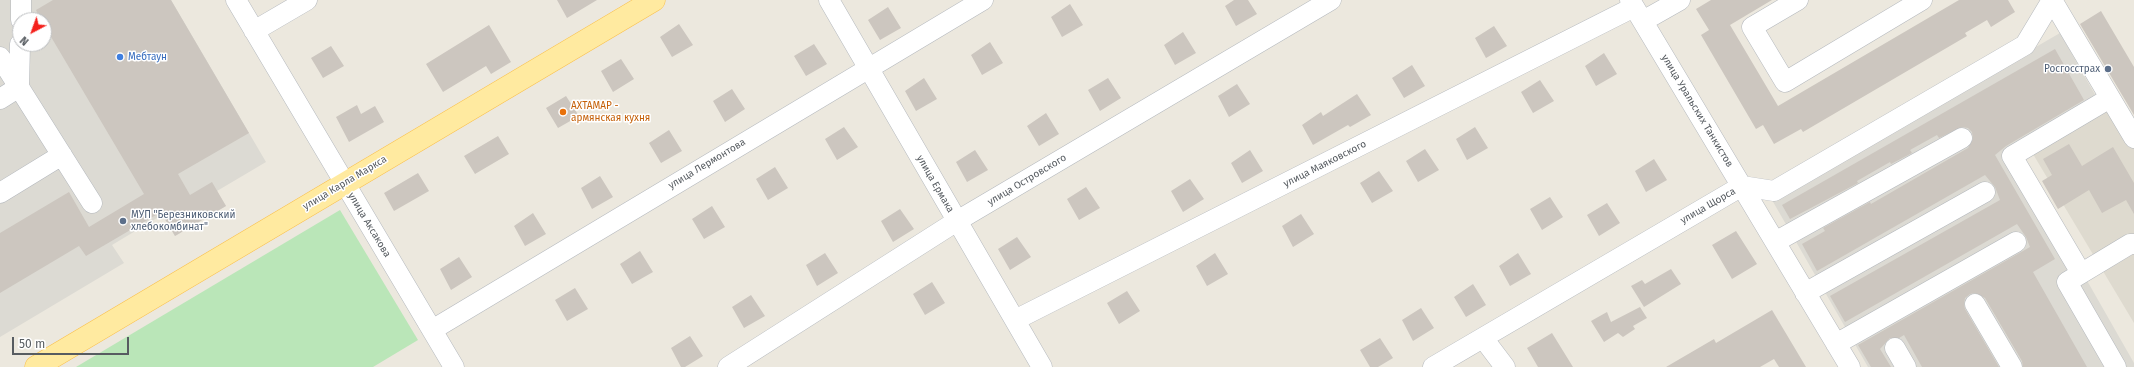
<!DOCTYPE html>
<meta charset="utf-8">
<style>
body{margin:0}
#map{position:relative;width:2134px;height:367px;overflow:hidden;background:#ece8de;font-family:"Fira Sans",sans-serif}
canvas{display:block}
.north{position:absolute;left:12px;top:12px;width:40px;height:40px;box-sizing:border-box;background:#fff;border:1px solid #bcbec0;border-radius:50%;rotate:221deg;font-size:11px;font-weight:700;line-height:16px;text-align:center;color:#575c61}
.north::after{content:'';display:block;margin:auto;width:14px;height:18px;background:#f4211c;clip-path:polygon(50% 0,100% 100%,50% 72%,0 100%)}
.scale{position:absolute;left:12px;top:337px;width:117px;height:18px;box-sizing:border-box;border:2px solid #575c61;border-top:0;padding-left:5px;font-size:12px;line-height:14px;white-space:nowrap;color:#575c61;-webkit-text-stroke:3px #fff;paint-order:stroke}
</style>
<div id="map">
<canvas width="2134" height="367"></canvas>
<div class="north">N</div>
<div class="scale">50 m</div>
</div>
<script>
const c = document.querySelector('canvas').getContext('2d');
c.lineJoin = 'round';
function paint(path, color) {
  c.fillStyle = color;
  c.fill(path, 'evenodd');
}
function shape(rows) {
  const path = new Path2D();
  for (const r of rows) {
    path.moveTo(r[0], r[1]);
    for (let i = 2; i < r.length; i += 2) path.lineTo(r[i], r[i + 1]);
  }
  return path;
}
function trace(path, color, width, dash) {
  c.strokeStyle = color;
  c.lineWidth = width;
  c.lineCap = dash ? 'butt' : 'round';
  c.setLineDash(dash || []);
  c.stroke(path);
}
function drawText(font, color, halo, rows, align = 'center') {
  c.font = font + ' "Fira Sans",sans-serif';
  c.lineWidth = 3;
  c.setLineDash([]);
  c.textBaseline = 'middle';
  c.strokeStyle = halo;
  c.fillStyle = color;
  for (const [text, x, y, turn = 0] of rows) {
    c.save();
    c.translate(x, y);
    c.rotate((+turn || 0) * Math.PI / 180);
    c.textAlign = isNaN(turn) ? turn : align;
    if (halo) c.strokeText(text, 0, 0);
    c.fillText(text, 0, 0);
    c.restore();
  }
}
paint(shape([
 [0,0,171,0,266,162,217,191,226,206,175,236,162,215,112,245,124,263,0,337],
 [20,20,44,20,44,44,20,44],
 [2060,33,2102,107,2016,156,2134,363,2134,367,1868,367,1772,200]
]), '#dcdad3');
paint(shape([
 [2109,109,2134,146,2134,323,2033,154]
]), '#dedacf');
paint(shape([
 [340,210,418,340,373,367,76,367]
]), '#bae6b8');
paint(shape([
 [53,0,171,0,249,133,178,174,190,195,212,182,226,206,175,236,161,212,86,256,79,246,0,293,0,233,69,192,89,227,144,194,44,25,44,20,41,20,36,10],
 [557,0,597,0,567,18],
 [1234,0,1248,0,1257,14,1236,26,1225,6],
 [1711,0,1772,0,1730,25,1778,106,1959,0,2008,0,2015,12,1991,27,1987,20,1965,33,1967,36,1803,132,1801,129,1774,144,1763,125,1756,129,1701,35,1709,30,1696,9],
 [1070,4,1083,25,1062,37,1051,17],
 [888,7,901,28,880,40,868,20],
 [2101,11,2134,67,2134,115,2080,24],
 [679,24,693,45,672,57,660,37],
 [489,25,511,62,491,74,486,66,443,92,426,64],
 [1494,26,1507,46,1486,58,1475,38],
 [1183,32,1196,53,1175,65,1164,45],
 [990,42,1003,63,982,75,971,55],
 [814,44,827,64,806,76,794,56],
 [331,46,344,66,323,78,311,58],
 [2055,49,2084,100,2006,146,1995,155,2055,259,2033,272,2087,367,2023,367,2022,361,1985,298,1975,293,1970,294,1965,298,1964,304,1965,309,1999,367,1922,367,1904,335,1899,338,1890,338,1880,349,1891,367,1871,367,1858,345,2030,247,2026,237,2017,224,1845,322,1830,296,2000,200,1995,187,1985,175,1817,271,1802,244,1825,231,1823,228,1870,202,1871,204,1968,148,1973,139,1972,132,1968,128,1962,127,1939,138,1937,135,1910,150,1912,153,1891,164,1890,162,1857,181,1858,183,1790,219,1782,205],
 [1604,53,1617,74,1596,86,1585,66],
 [621,59,634,79,613,92,601,71],
 [1412,65,1425,86,1404,98,1392,78],
 [924,78,937,99,916,111,905,91],
 [1108,78,1121,98,1100,111,1088,90],
 [1540,80,1554,101,1533,113,1521,92],
 [1237,84,1250,104,1229,117,1218,96],
 [732,89,745,109,725,122,713,101],
 [1357,94,1371,115,1350,127,1348,125,1313,145,1302,125,1321,112,1323,116],
 [566,96,579,116,558,128,546,108],
 [357,105,361,114,375,106,384,122,349,142,336,117],
 [1046,113,1059,134,1039,146,1027,126],
 [844,127,858,147,837,160,825,139],
 [1475,127,1488,148,1467,160,1456,139],
 [669,130,682,151,661,163,649,143],
 [498,136,509,154,475,174,464,156],
 [2069,144,2082,166,2113,147,2134,183,2134,214,2126,200,2102,213,2089,190,2058,209,2042,181,2052,175,2043,159],
 [1425,149,1439,170,1418,182,1406,161],
 [975,150,988,170,967,182,956,162],
 [1250,150,1263,171,1242,183,1231,163],
 [1654,159,1667,180,1646,192,1635,171],
 [775,167,788,188,768,200,756,179],
 [1379,171,1393,191,1372,203,1360,183],
 [418,173,429,191,394,211,384,193],
 [600,176,613,197,592,209,581,188],
 [1190,179,1204,199,1183,212,1171,191],
 [1086,187,1100,208,1079,220,1067,199],
 [1550,197,1563,217,1542,230,1530,209],
 [1607,203,1620,223,1599,236,1587,215],
 [712,206,725,227,704,239,692,219],
 [900,209,914,229,893,242,881,221],
 [533,213,546,234,525,246,514,226],
 [1301,214,1314,234,1293,247,1282,226],
 [1736,231,1757,264,1732,279,1712,245],
 [1017,237,1031,257,1010,270,998,249],
 [640,251,653,272,632,284,620,264],
 [825,253,838,273,817,286,806,265],
 [1215,253,1228,274,1207,286,1196,266],
 [1518,253,1531,274,1510,286,1499,266],
 [459,257,472,277,451,290,440,269],
 [1671,269,1681,284,1644,307,1631,286,1642,280,1645,284],
 [932,282,945,303,925,315,913,294],
 [1473,284,1486,305,1466,317,1454,297],
 [575,288,588,309,567,321,555,300],
 [1127,291,1140,311,1119,324,1107,303],
 [751,295,765,316,744,328,732,307],
 [1640,307,1647,318,1633,326,1635,329,1623,337,1618,333,1604,342,1591,321,1607,312,1611,322],
 [1421,308,1434,328,1413,341,1402,320],
 [1772,310,1806,367,1779,367,1774,359,1760,367,1666,367,1714,339,1716,343],
 [1552,333,1573,367,1538,367,1527,348],
 [690,336,703,356,685,367,681,367,671,348],
 [1380,338,1393,358,1378,367,1370,367,1360,350]
]), '#ccc6bf');
const minor = shape([
 [236,0,454,367],
 [829,0,1042,367],
 [1630,0,1850,367],
 [1798,0,1752,27,1785,82,1922,0],
 [2052,0,2134,138],
 [21,20,21,0],
 [1643,21,1680,0],
 [254,31,307,0],
 [0,57,92,203],
 [0,99,19,87,20,44],
 [0,193,62,155],
 [1775,242,1962,138],
 [2081,273,2012,156,2110,98],
 [1805,293,1985,192],
 [1975,304,2012,367],
 [1015,320,1634,7],
 [432,330,983,0],
 [1483,338,1505,367],
 [1836,344,2016,242],
 [1895,348,1906,367],
 [728,367,957,221,1331,0],
 [1433,367,1742,186,1774,191,2025,45,2052,0],
 [2116,367,2067,282,2130,244,2134,244]
]);
const major = shape([
 [36,367,654,0]
]);
trace(minor, '#b4b8bd', 21);
trace(major, '#fabf49', 23);
trace(minor, '#fff', 20);
trace(major, '#ffeaa0', 22);
for (const [x, y, r, color] of [
 [120,57,4,"#3f7fe0"],
 [2108,69,4,"#5c6f8a"],
 [563,112,4,"#e8710a"],
 [123,221,4,"#5c6f8a"]
]) {
  const dot = new Path2D();
  dot.arc(x, y, r, 0, 2 * Math.PI);
  c.fillStyle = color;
  c.fill(dot);
  trace(dot, '#fff', 1.5);
}
drawText('10px', '#366cbe', '#fff', [
 ["Мебтаун",128,57]
], 'left');
drawText('10px', '#4e5e75', '#fff', [
 ["Росгосстрах",2100,69],
 ["МУП \"Березниковский",131,215,"left"],
 ["хлебокомбинат\"",131,227,"left"]
], 'right');
drawText('10px', '#c56008', '#fff', [
 ["АХТАМАР -",571,106],
 ["армянская кухня",571,118]
], 'left');
drawText('10px', '#575c61', '#fff', [
 ["улица Уральских Танкистов",1697,111,59],
 ["улица Лермонтова",707,164,-31],
 ["улица Маяковского",1325,164,-27],
 ["улица Островского",1027,180,-31],
 ["улица Карла Маркса",345,183,-31],
 ["улица Ермака",935,184,60],
 ["улица Щорса",1708,206,-30],
 ["улица Аксакова",369,225,59]
]);
</script>
